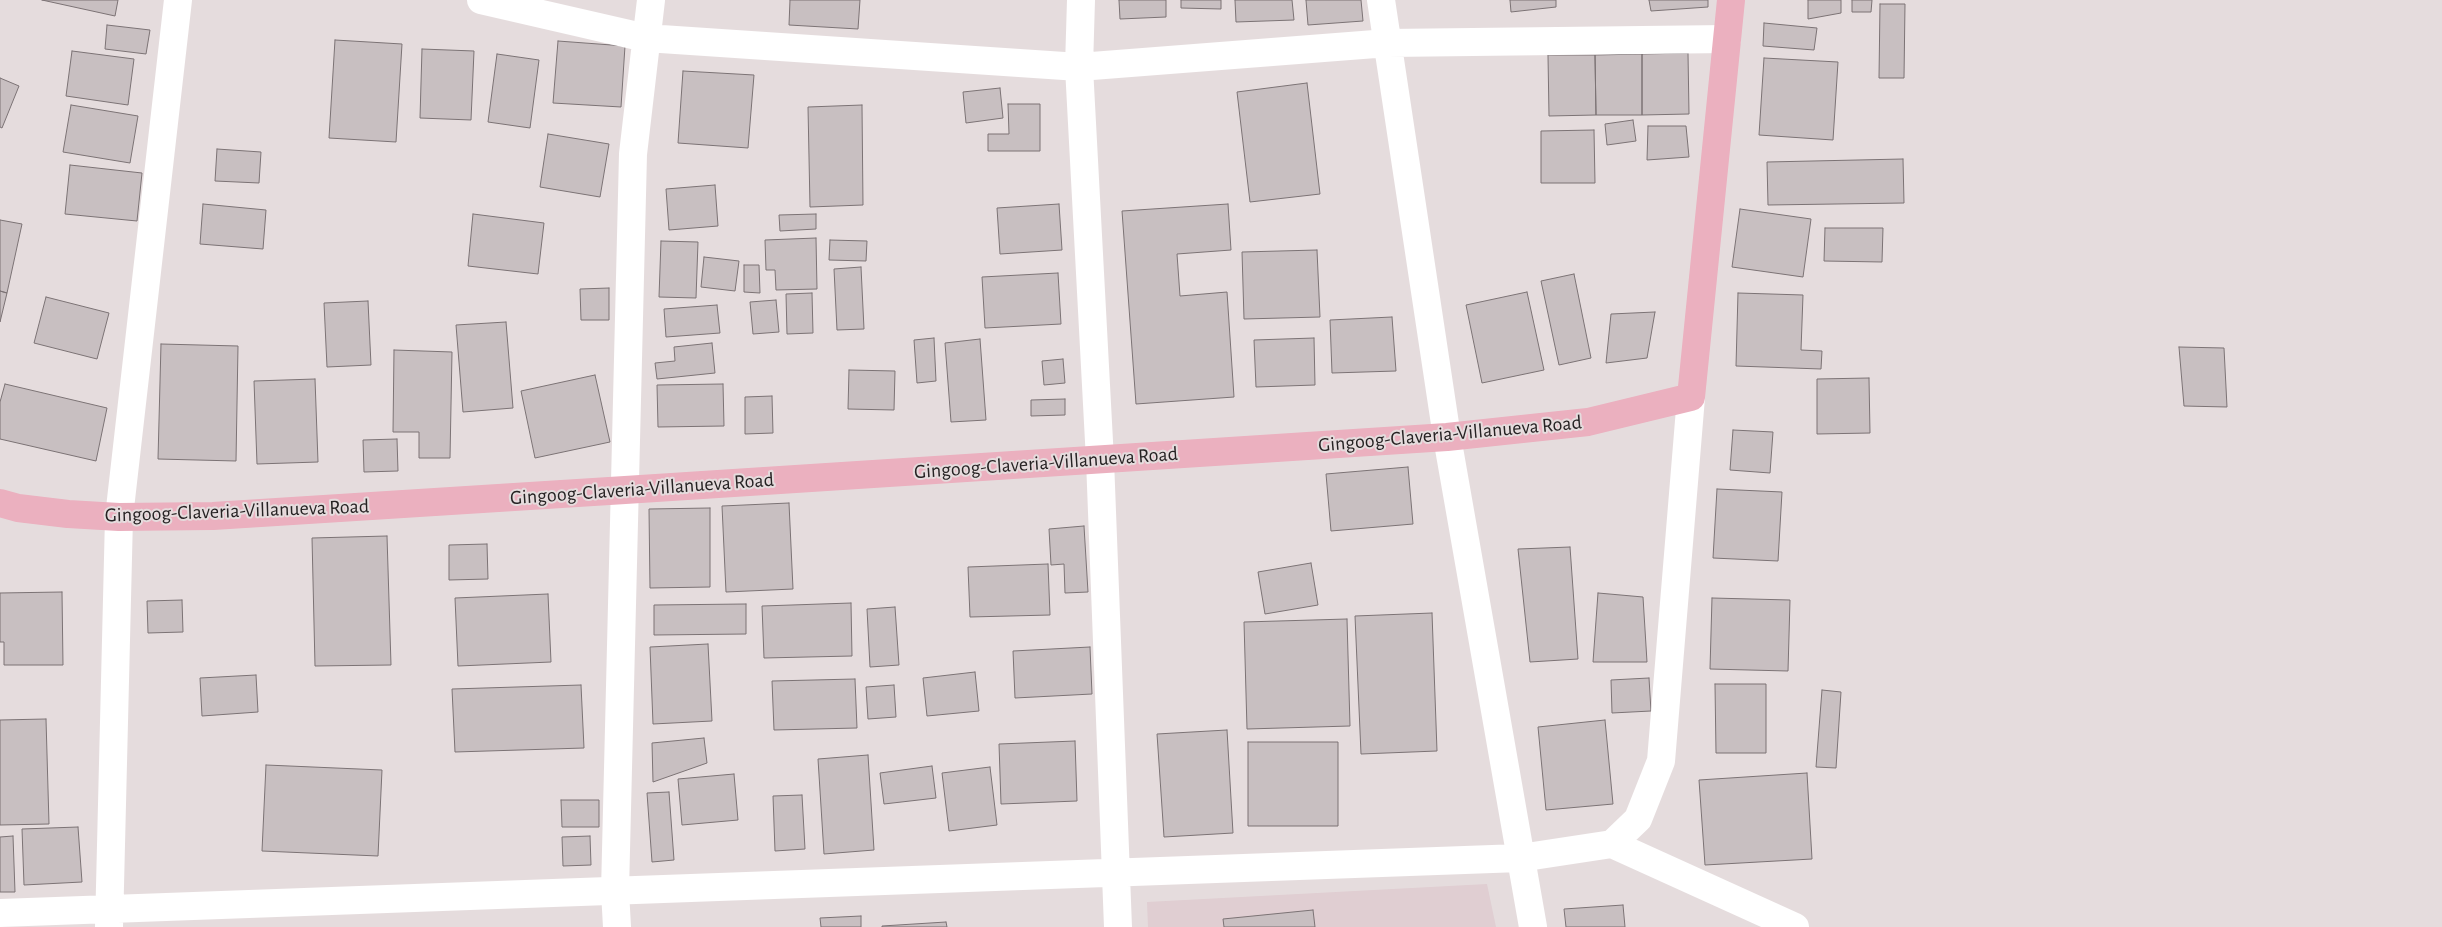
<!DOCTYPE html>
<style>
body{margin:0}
canvas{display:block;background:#e5dcdd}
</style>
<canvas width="2442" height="927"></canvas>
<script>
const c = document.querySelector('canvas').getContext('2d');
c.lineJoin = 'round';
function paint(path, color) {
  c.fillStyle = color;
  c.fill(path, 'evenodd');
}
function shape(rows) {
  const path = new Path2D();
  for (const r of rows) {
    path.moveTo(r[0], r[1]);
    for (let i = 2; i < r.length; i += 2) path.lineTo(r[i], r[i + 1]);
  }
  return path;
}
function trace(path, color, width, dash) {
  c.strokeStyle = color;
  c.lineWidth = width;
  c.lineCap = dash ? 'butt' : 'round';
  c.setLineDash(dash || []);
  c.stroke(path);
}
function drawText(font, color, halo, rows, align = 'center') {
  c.font = font + ' "Alegreya Sans",sans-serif';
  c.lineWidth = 4;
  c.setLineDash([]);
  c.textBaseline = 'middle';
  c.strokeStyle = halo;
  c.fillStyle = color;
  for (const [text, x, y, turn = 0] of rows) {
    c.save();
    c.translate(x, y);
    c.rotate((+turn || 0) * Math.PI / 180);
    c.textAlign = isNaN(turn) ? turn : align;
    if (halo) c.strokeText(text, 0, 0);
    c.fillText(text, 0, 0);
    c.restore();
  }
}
paint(shape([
 [1487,884,1496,927,1148,927,1147,902]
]), '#e0ced2');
const building = shape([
 [42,0,118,0,115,16,42,0],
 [790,0,860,0,858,29,789,25,790,0],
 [1119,0,1166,0,1166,17,1120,19,1119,0],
 [1181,0,1221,0,1221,9,1181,8,1181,0],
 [1235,0,1292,0,1294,20,1236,22,1235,0],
 [1306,0,1361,0,1363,21,1308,25,1306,0],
 [1510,0,1556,0,1556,7,1511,12,1510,0],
 [1649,0,1708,0,1708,7,1651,11,1649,0],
 [1808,0,1841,0,1841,13,1808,19,1808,0],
 [1852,0,1872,0,1871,12,1852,12,1852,0],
 [1880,4,1905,4,1904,78,1879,78,1880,4],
 [1764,23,1817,28,1814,50,1763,46,1764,23],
 [107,25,150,30,146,54,105,49,107,25],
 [335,40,402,44,396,142,329,138,335,40],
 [558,41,625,46,621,107,553,103,558,41],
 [422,49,474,51,471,120,420,118,422,49],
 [72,51,134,59,128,105,66,96,72,51],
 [1688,53,1689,114,1642,115,1642,54,1688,53],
 [497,54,539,60,530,128,488,122,497,54],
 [1642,54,1642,115,1596,115,1595,55,1642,54],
 [1548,55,1595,55,1596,115,1549,116,1548,55],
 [1764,58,1838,62,1833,140,1759,135,1764,58],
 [683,71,754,75,748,148,678,143,683,71],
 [0,78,19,86,2,128,0,127,0,78],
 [1307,83,1320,194,1250,202,1237,92,1307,83],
 [1000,88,1003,118,966,123,963,92,1000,88],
 [1008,104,1040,104,1040,151,988,151,988,134,1009,134,1008,104],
 [71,105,138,116,130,163,63,152,71,105],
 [862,105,863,205,810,207,808,107,862,105],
 [1633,120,1636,141,1607,145,1605,124,1633,120],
 [1648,126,1686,126,1689,157,1647,160,1648,126],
 [1594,130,1595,183,1541,183,1541,131,1594,130],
 [548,134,609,144,600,197,540,187,548,134],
 [217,149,261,152,259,183,215,181,217,149],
 [1903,159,1904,203,1768,205,1767,162,1903,159],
 [70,165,142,173,137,221,65,214,70,165],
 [715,185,718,226,669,230,666,189,715,185],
 [203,204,266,210,263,249,200,244,203,204],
 [1059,204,1062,250,1000,254,997,208,1059,204],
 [1228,204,1231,250,1177,254,1180,296,1227,292,1234,397,1136,404,1122,211,1228,204],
 [1740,209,1811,219,1803,277,1732,267,1740,209],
 [473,214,544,223,538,274,468,266,473,214],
 [816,214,816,229,780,231,779,215,816,214],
 [0,220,22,224,7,293,0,291,0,220],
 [1825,228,1883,228,1882,262,1824,261,1825,228],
 [816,238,817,289,776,290,775,270,766,270,765,240,816,238],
 [830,240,867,241,866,261,829,260,830,240],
 [661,241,698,242,696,298,659,297,661,241],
 [1317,250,1320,317,1244,319,1242,252,1317,250],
 [704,257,739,261,735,291,701,287,704,257],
 [744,265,759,265,760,293,744,292,744,265],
 [861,267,864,329,837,330,834,269,861,267],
 [1058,273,1061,324,985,328,982,277,1058,273],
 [1574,274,1591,358,1559,365,1541,281,1574,274],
 [609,288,609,320,581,320,580,289,609,288],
 [0,291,7,293,0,322,0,291],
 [1527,292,1544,370,1482,383,1466,305,1527,292],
 [812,293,813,333,787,334,786,294,812,293],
 [1738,293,1803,295,1801,350,1822,351,1821,369,1736,366,1738,293],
 [46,297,109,313,97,359,34,343,46,297],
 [776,300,779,332,753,334,750,302,776,300],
 [368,301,371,365,327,367,324,303,368,301],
 [717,305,720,333,666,337,664,309,717,305],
 [1655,312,1647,358,1606,363,1611,314,1655,312],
 [1392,317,1396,371,1332,373,1330,320,1392,317],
 [506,322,513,408,463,412,456,325,506,322],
 [934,338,936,381,917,383,914,340,934,338],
 [1314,338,1315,385,1256,387,1254,340,1314,338],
 [980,339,986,420,951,422,945,343,980,339],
 [712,343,715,373,657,379,655,363,675,361,674,347,712,343],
 [161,344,238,346,236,461,158,459,161,344],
 [2179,347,2224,348,2227,407,2184,406,2179,347],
 [394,350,452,352,450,458,419,458,419,432,393,432,394,350],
 [1063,359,1065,383,1044,385,1042,361,1063,359],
 [849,370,895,371,894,410,848,409,849,370],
 [595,375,610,442,535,458,521,391,595,375],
 [1869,378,1870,433,1817,434,1817,379,1869,378],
 [315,379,318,462,257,464,254,381,315,379],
 [5,384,107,408,96,461,0,439,0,402,5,384],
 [723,384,724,426,658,427,657,385,723,384],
 [772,396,773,433,745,434,745,397,772,396],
 [1065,399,1065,415,1031,416,1031,400,1065,399],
 [1733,430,1773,432,1770,473,1730,470,1733,430],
 [397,439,398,471,364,472,363,440,397,439],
 [1408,467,1413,524,1331,531,1326,474,1408,467],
 [1717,489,1782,492,1778,561,1713,558,1717,489],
 [789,503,793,589,726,592,722,506,789,503],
 [710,508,710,587,650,588,649,509,710,508],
 [1084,526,1088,592,1065,593,1064,564,1051,565,1049,529,1084,526],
 [387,536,391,665,315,666,312,538,387,536],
 [487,544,488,579,449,580,449,545,487,544],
 [1570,547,1578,659,1530,662,1518,549,1570,547],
 [1311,563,1318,605,1265,614,1258,572,1311,563],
 [1048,564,1050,615,970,617,968,567,1048,564],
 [62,592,63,665,4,665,4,642,0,642,0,593,62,592],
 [1598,593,1643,597,1647,662,1593,662,1598,593],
 [548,594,551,662,458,666,455,598,548,594],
 [1712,598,1790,600,1788,671,1710,669,1712,598],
 [182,600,183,632,148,633,147,601,182,600],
 [851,603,852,656,764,658,762,606,851,603],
 [746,604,746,634,654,635,654,605,746,604],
 [895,607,899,665,870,667,867,609,895,607],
 [1432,613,1437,751,1361,754,1355,616,1432,613],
 [1347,619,1350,726,1247,729,1244,622,1347,619],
 [708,644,712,721,653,724,650,647,708,644],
 [1090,647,1092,694,1015,698,1013,651,1090,647],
 [975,672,979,711,927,716,923,678,975,672],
 [256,675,258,712,202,716,200,678,256,675],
 [1649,678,1651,711,1612,713,1611,680,1649,678],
 [855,679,857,728,774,730,772,681,855,679],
 [1715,684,1766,684,1766,753,1716,753,1715,684],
 [581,685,584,748,455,752,452,689,581,685],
 [894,685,896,717,868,719,866,687,894,685],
 [1822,690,1841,692,1836,768,1816,767,1822,690],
 [46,719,49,824,0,825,0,720,46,719],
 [1605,720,1613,804,1546,810,1538,727,1605,720],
 [1227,730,1233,833,1164,837,1157,734,1227,730],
 [704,738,707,763,653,782,652,743,704,738],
 [1075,741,1077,801,1001,804,999,744,1075,741],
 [1248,742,1338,742,1338,826,1248,826,1248,742],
 [868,755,874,850,824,854,818,759,868,755],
 [266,765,382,770,378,856,262,851,266,765],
 [932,766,936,798,884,804,880,773,932,766],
 [990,767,997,825,949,831,942,773,990,767],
 [1807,773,1812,859,1705,865,1699,780,1807,773],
 [734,774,738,820,682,825,678,779,734,774],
 [669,792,674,860,652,862,647,793,669,792],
 [802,795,805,849,775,851,773,796,802,795],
 [561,800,599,800,599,827,562,827,561,800],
 [78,827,82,882,24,885,22,829,78,827],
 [13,836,15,892,0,892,0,837,13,836],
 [590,836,591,865,563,866,562,837,590,836],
 [1623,905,1625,927,1566,927,1564,909,1623,905],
 [1313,910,1315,927,1224,927,1223,919,1313,910],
 [861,916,861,927,821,927,820,918,861,916],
 [946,922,947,927,882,927,882,926,946,922]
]);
paint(building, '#c8bfc1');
trace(building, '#7c7375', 1);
trace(shape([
 [481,0,646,38,1079,67,1388,43,1727,39],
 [1081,0,1079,67,1100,460,1118,927],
 [1381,0,1447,437,1533,927],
 [1612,844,1638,819,1661,761,1691,397],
 [0,913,1520,858,1612,844,1795,927],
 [109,927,119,517,178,0],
 [617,927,615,891,633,154,651,0]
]), '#fff', 28);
trace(shape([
 [0,503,18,508,68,514,119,517,213,516,625,490,1447,437,1588,422,1691,397,1731,0]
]), '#ebb0bf', 28);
drawText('20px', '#262223', '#e5dcdd', [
 ["Gingoog-Claveria-Villanueva Road",1450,434,-5],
 ["Gingoog-Claveria-Villanueva Road",1046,463,-4],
 ["Gingoog-Claveria-Villanueva Road",642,489,-4],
 ["Gingoog-Claveria-Villanueva Road",237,511,-2]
]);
</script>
